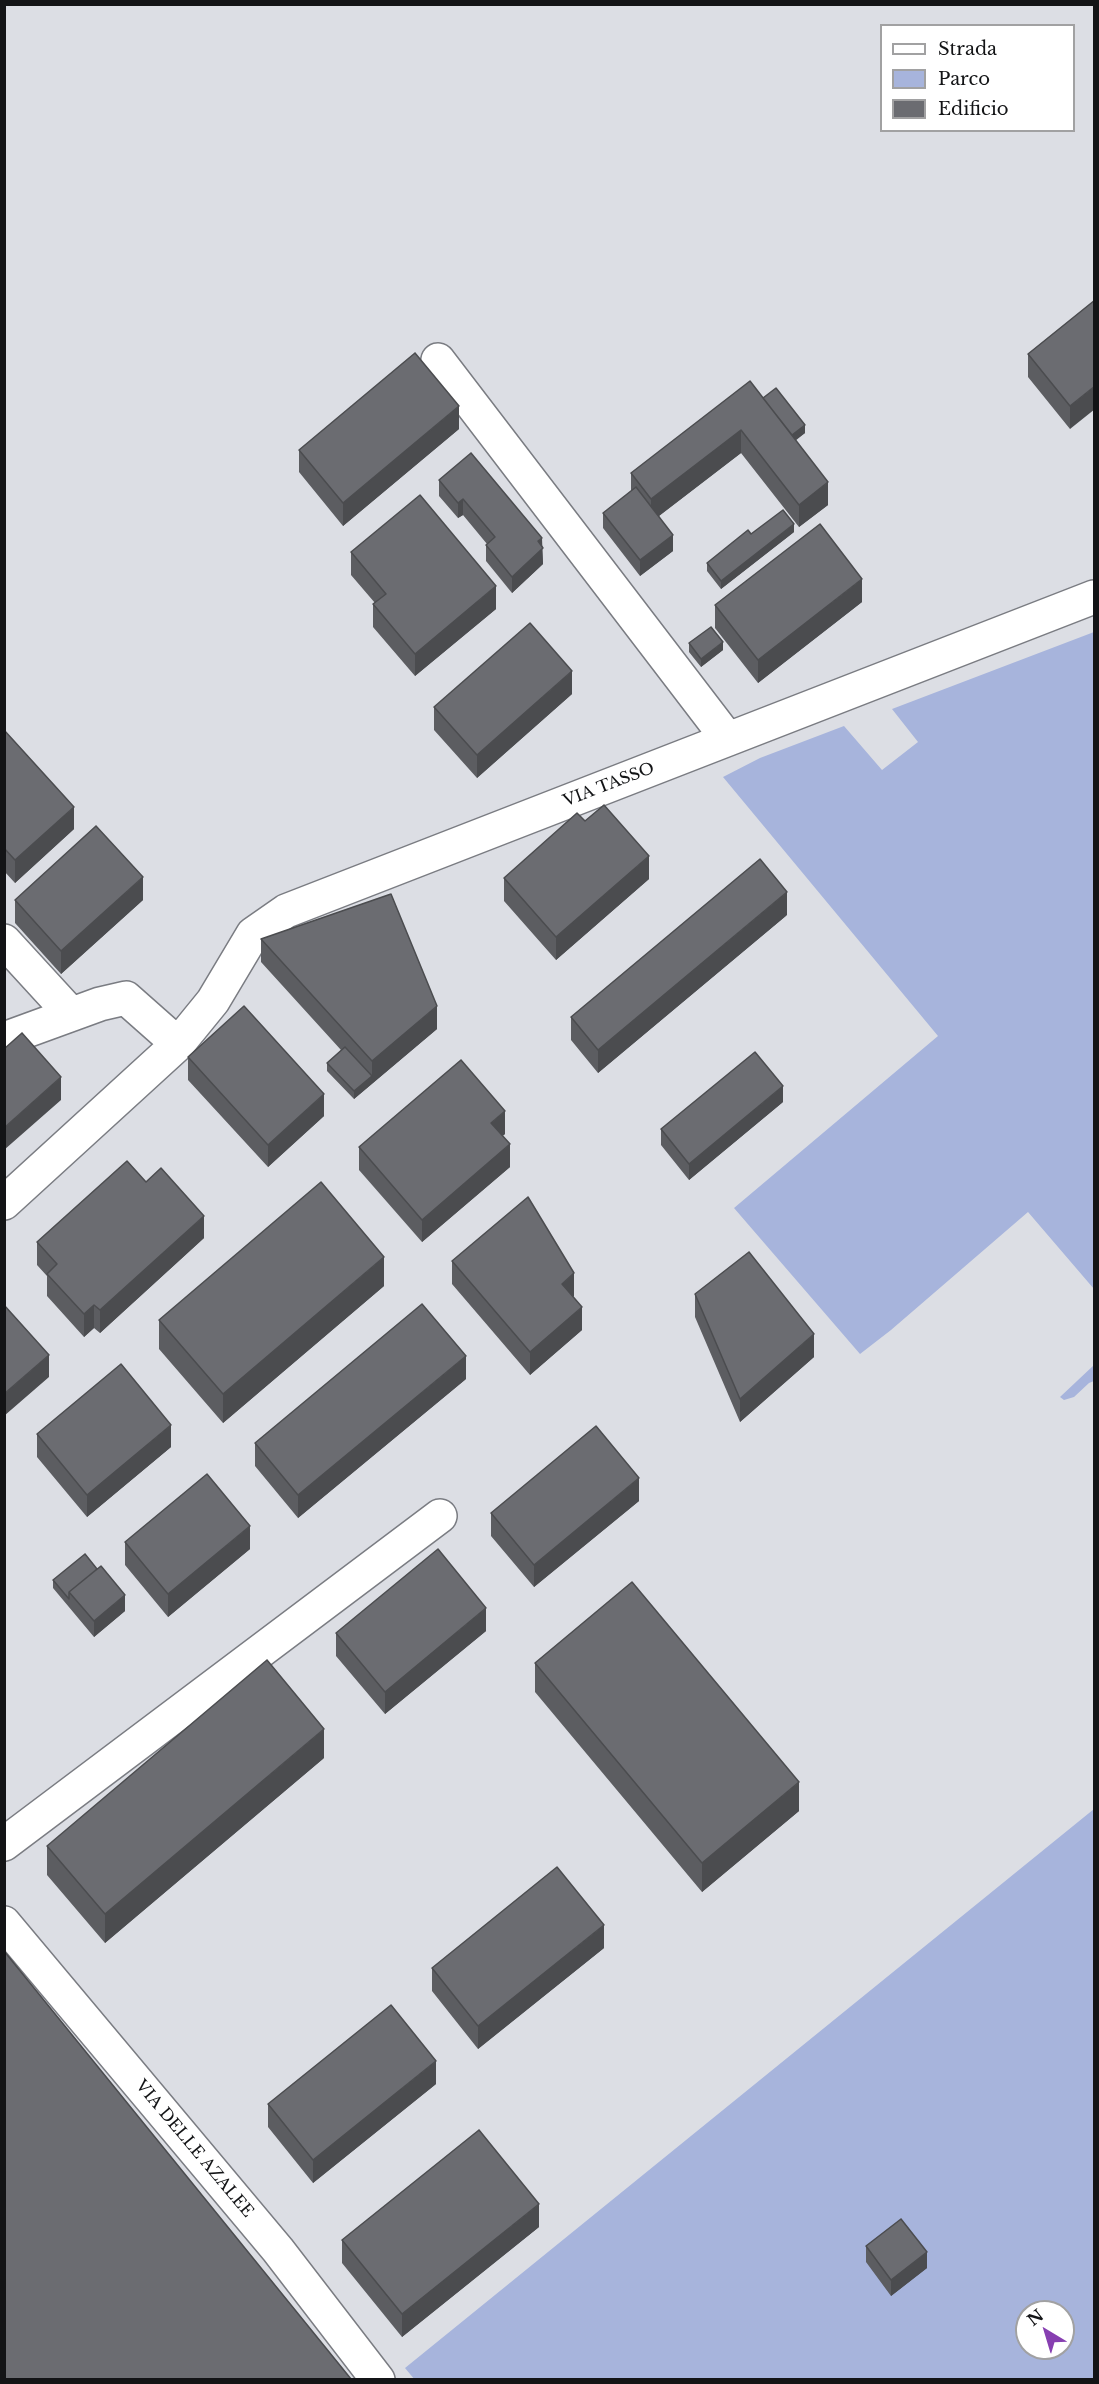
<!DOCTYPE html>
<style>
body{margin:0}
#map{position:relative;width:1099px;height:2384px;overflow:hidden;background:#dcdee4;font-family:"Libre Baskerville",serif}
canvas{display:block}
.frame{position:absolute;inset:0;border:6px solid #131416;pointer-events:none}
.legend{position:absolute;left:880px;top:24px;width:195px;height:108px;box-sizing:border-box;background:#fff;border:2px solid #a1a1a2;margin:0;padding:8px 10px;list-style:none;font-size:18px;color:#131416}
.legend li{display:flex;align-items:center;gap:12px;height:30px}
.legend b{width:30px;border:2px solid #a1a1a2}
.north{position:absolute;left:1015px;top:2300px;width:60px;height:60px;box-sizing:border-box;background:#fff;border:2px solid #a1a1a2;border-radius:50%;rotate:322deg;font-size:16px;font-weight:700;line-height:24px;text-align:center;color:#131416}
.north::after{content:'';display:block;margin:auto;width:21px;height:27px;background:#873fb1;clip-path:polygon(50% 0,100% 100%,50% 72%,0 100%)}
</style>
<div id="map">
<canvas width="1099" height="2384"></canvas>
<div class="frame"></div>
<ul class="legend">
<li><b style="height:8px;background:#fff"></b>Strada</li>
<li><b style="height:16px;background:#a7b4dc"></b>Parco</li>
<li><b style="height:16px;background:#6b6c71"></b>Edificio</li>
</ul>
<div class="north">N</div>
</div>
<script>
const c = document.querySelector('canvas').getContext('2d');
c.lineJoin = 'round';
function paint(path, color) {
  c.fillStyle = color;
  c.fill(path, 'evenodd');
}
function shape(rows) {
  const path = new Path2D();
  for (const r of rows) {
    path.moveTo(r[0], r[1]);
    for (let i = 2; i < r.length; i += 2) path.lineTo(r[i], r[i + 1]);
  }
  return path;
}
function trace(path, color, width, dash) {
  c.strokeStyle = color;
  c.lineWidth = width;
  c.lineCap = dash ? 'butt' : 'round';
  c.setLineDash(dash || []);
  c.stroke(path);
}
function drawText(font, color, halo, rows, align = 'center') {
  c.font = font + ' "Libre Baskerville",serif';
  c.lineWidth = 4.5;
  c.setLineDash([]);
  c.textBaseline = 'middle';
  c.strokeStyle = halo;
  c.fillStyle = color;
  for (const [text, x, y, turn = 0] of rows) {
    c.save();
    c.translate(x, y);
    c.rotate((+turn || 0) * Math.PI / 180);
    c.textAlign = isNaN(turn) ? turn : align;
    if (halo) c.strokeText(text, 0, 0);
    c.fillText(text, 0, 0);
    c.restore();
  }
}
paint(shape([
 [1094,632,1094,1289,1028,1212,891,1330,860,1354,734,1208,938,1036,723,777,760,758,844,726,882,770,918,742,892,709],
 [1094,1365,1094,1381,1089,1383,1074,1397,1064,1400,1060,1397],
 [1094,1809,1094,2379,415,2380,405,2368],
 [1027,2312,1063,2312,1063,2348,1027,2348]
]), '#a7b4dc');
const minor = shape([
 [438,360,727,738],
 [4,941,71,1014],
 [4,1039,100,1004,126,998,178,1044],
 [4,1203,178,1044,213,1001,253,934,286,911,1094,597],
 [4,1844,440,1516],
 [4,1923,278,2250,378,2380]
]);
trace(minor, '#7a7c82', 36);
trace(minor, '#fff', 33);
paint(shape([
 [1095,300,1070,429,1028,377,1028,354],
 [763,398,805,433,795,440,828,505,799,527,741,453,659,516,673,551,640,576,603,528,603,513,631,491,631,473],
 [459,429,343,526,299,472,299,450],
 [439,480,542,547,543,564,512,593,486,561,486,545,487,544,463,515,458,518,439,496],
 [794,532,721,589,707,571,707,563,751,534],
 [351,552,496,609,415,676,373,627,373,604,375,603,351,575],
 [862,602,758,683,715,628,715,605],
 [689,643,723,650,701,667,689,652],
 [572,694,477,778,434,730,434,707],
 [4,730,74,829,15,883,4,871],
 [585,821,649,879,556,960,504,901,504,878],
 [15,900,143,900,61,974,15,923],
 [787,915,598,1073,571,1040,571,1017],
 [261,939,437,1029,354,1099,327,1071,327,1063,341,1050,261,962],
 [188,1057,324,1116,268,1167,188,1080],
 [783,1102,689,1180,661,1145,661,1129],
 [505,1134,502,1136,510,1167,422,1242,359,1170,359,1147],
 [146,1182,204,1238,100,1333,94,1328,84,1337,47,1296,47,1276,37,1265,37,1242],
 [452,1261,574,1296,573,1297,582,1330,530,1375,452,1284],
 [384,1286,223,1423,159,1349,159,1320],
 [695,1294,814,1357,740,1422,695,1317],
 [466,1379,298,1518,255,1466,255,1443],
 [37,1434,171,1447,87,1517,37,1457],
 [639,1501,534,1587,491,1536,491,1513],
 [125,1542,250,1549,168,1617,125,1565],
 [53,1580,125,1611,94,1637,53,1588],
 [486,1631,385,1714,336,1656,336,1633],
 [535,1663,799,1811,702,1892,535,1692],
 [324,1758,105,1943,47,1875,47,1846],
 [604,1948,478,2049,432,1991,432,1968],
 [436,2084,313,2183,268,2127,268,2104],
 [539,2227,402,2337,342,2263,342,2240],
 [866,2246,927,2268,891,2296,866,2262]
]), '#5c5d61');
paint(shape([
 [1095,386,1095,409,1070,429,1070,406],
 [459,406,459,429,343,526,343,503],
 [805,425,805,433,785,449,785,440],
 [741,430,741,453,651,522,651,499],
 [828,482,828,505,799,527,799,505],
 [463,499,463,515,458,518,458,503],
 [794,524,794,532,721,589,721,581],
 [673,535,673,551,640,576,640,560],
 [542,538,543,564,512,593,512,577,538,541],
 [862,579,862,602,758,683,758,660],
 [496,586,496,609,415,676,415,654],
 [723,642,723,650,701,667,701,659],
 [572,671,572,694,477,778,477,755],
 [74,807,74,829,15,883,15,860],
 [649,856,649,879,556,960,556,937],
 [143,877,143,900,61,974,61,951],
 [787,892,787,915,598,1073,598,1050],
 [437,1006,437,1029,354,1099,354,1091,372,1076,372,1061],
 [61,1077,61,1100,4,1150,4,1128],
 [783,1086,783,1102,689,1180,689,1164],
 [324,1094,324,1116,268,1167,268,1145],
 [505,1111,505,1134,491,1146,491,1123],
 [510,1144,510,1167,422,1242,422,1220],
 [204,1216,204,1238,100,1333,100,1310],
 [384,1257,384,1286,223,1423,223,1394],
 [574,1273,574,1296,562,1307,562,1284],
 [94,1305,94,1328,84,1337,84,1314],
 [582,1307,582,1330,530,1375,530,1352],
 [814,1334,814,1357,740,1422,740,1399],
 [49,1355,49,1377,4,1416,4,1394],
 [466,1356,466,1379,298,1518,298,1495],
 [171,1425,171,1447,87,1517,87,1495],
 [639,1478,639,1501,534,1587,534,1565],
 [250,1526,250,1549,168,1617,168,1594],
 [125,1595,125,1611,94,1637,94,1621],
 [486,1608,486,1631,385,1714,385,1692],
 [324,1729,324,1758,105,1943,105,1914],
 [799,1782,799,1811,702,1892,702,1863],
 [604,1925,604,1948,478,2049,478,2026],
 [436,2061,436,2084,313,2183,313,2160],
 [539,2204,539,2227,402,2337,402,2314],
 [927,2252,927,2268,891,2296,891,2280]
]), '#4b4c4f');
const building = shape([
 [1095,300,1095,386,1070,406,1028,354,1095,300],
 [415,353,459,406,343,503,299,450,415,353],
 [750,381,828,482,799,505,741,430,651,499,631,473,750,381],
 [776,388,805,425,792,435,763,398,776,388],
 [471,453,542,538,538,541,543,548,512,577,486,545,495,537,463,499,458,503,439,480,471,453],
 [636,487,673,535,640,560,603,513,636,487],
 [420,495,496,586,415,654,373,604,386,594,351,552,420,495],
 [783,510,794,524,721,581,707,563,748,530,751,534,783,510],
 [820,524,862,579,758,660,715,605,820,524],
 [530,623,572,671,477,755,434,707,530,623],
 [711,627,723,642,701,659,689,643,711,627],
 [4,730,74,807,15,860,4,848,4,730],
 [604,805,649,856,556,937,504,878,577,813,585,821,604,805],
 [96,826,143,877,61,951,15,900,96,826],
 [760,859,787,892,598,1050,571,1017,760,859],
 [391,894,437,1006,372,1061,261,939,391,894],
 [244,1006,324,1094,268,1145,188,1057,244,1006],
 [22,1033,61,1077,4,1128,4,1049,22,1033],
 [345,1047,372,1076,354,1091,327,1063,345,1047],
 [755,1052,783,1086,689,1164,661,1129,755,1052],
 [461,1060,505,1111,491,1123,510,1144,422,1220,359,1147,461,1060],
 [127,1161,146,1182,161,1168,204,1216,100,1310,94,1305,84,1314,47,1274,57,1264,37,1242,127,1161],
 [321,1182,384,1257,223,1394,159,1320,321,1182],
 [528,1197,574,1273,562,1284,582,1307,530,1352,452,1261,528,1197],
 [749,1252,814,1334,740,1399,695,1294,749,1252],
 [422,1304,466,1356,298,1495,255,1443,422,1304],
 [4,1305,49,1355,4,1394,4,1305],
 [121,1364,171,1425,87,1495,37,1434,121,1364],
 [596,1426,639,1478,534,1565,491,1513,596,1426],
 [207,1474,250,1526,168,1594,125,1542,207,1474],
 [438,1549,486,1608,385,1692,336,1633,438,1549],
 [85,1554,97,1569,69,1592,69,1599,53,1580,85,1554],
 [101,1566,125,1595,94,1621,69,1592,101,1566],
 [632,1582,799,1782,702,1863,535,1663,632,1582],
 [267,1660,324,1729,105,1914,47,1846,267,1660],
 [557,1867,604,1925,478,2026,432,1968,557,1867],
 [4,1951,351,2379,4,2379,4,1951],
 [391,2005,436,2061,313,2160,268,2104,391,2005],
 [479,2130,539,2204,402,2314,342,2240,479,2130],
 [901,2219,927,2252,891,2280,866,2246,901,2219]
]);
paint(building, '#6b6c71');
trace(building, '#4b4c4f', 1.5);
drawText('16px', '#131416', '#fff', [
 ["VIA TASSO",609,785,-21],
 ["VIA DELLE AZALEE",194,2149,50]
]);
</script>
